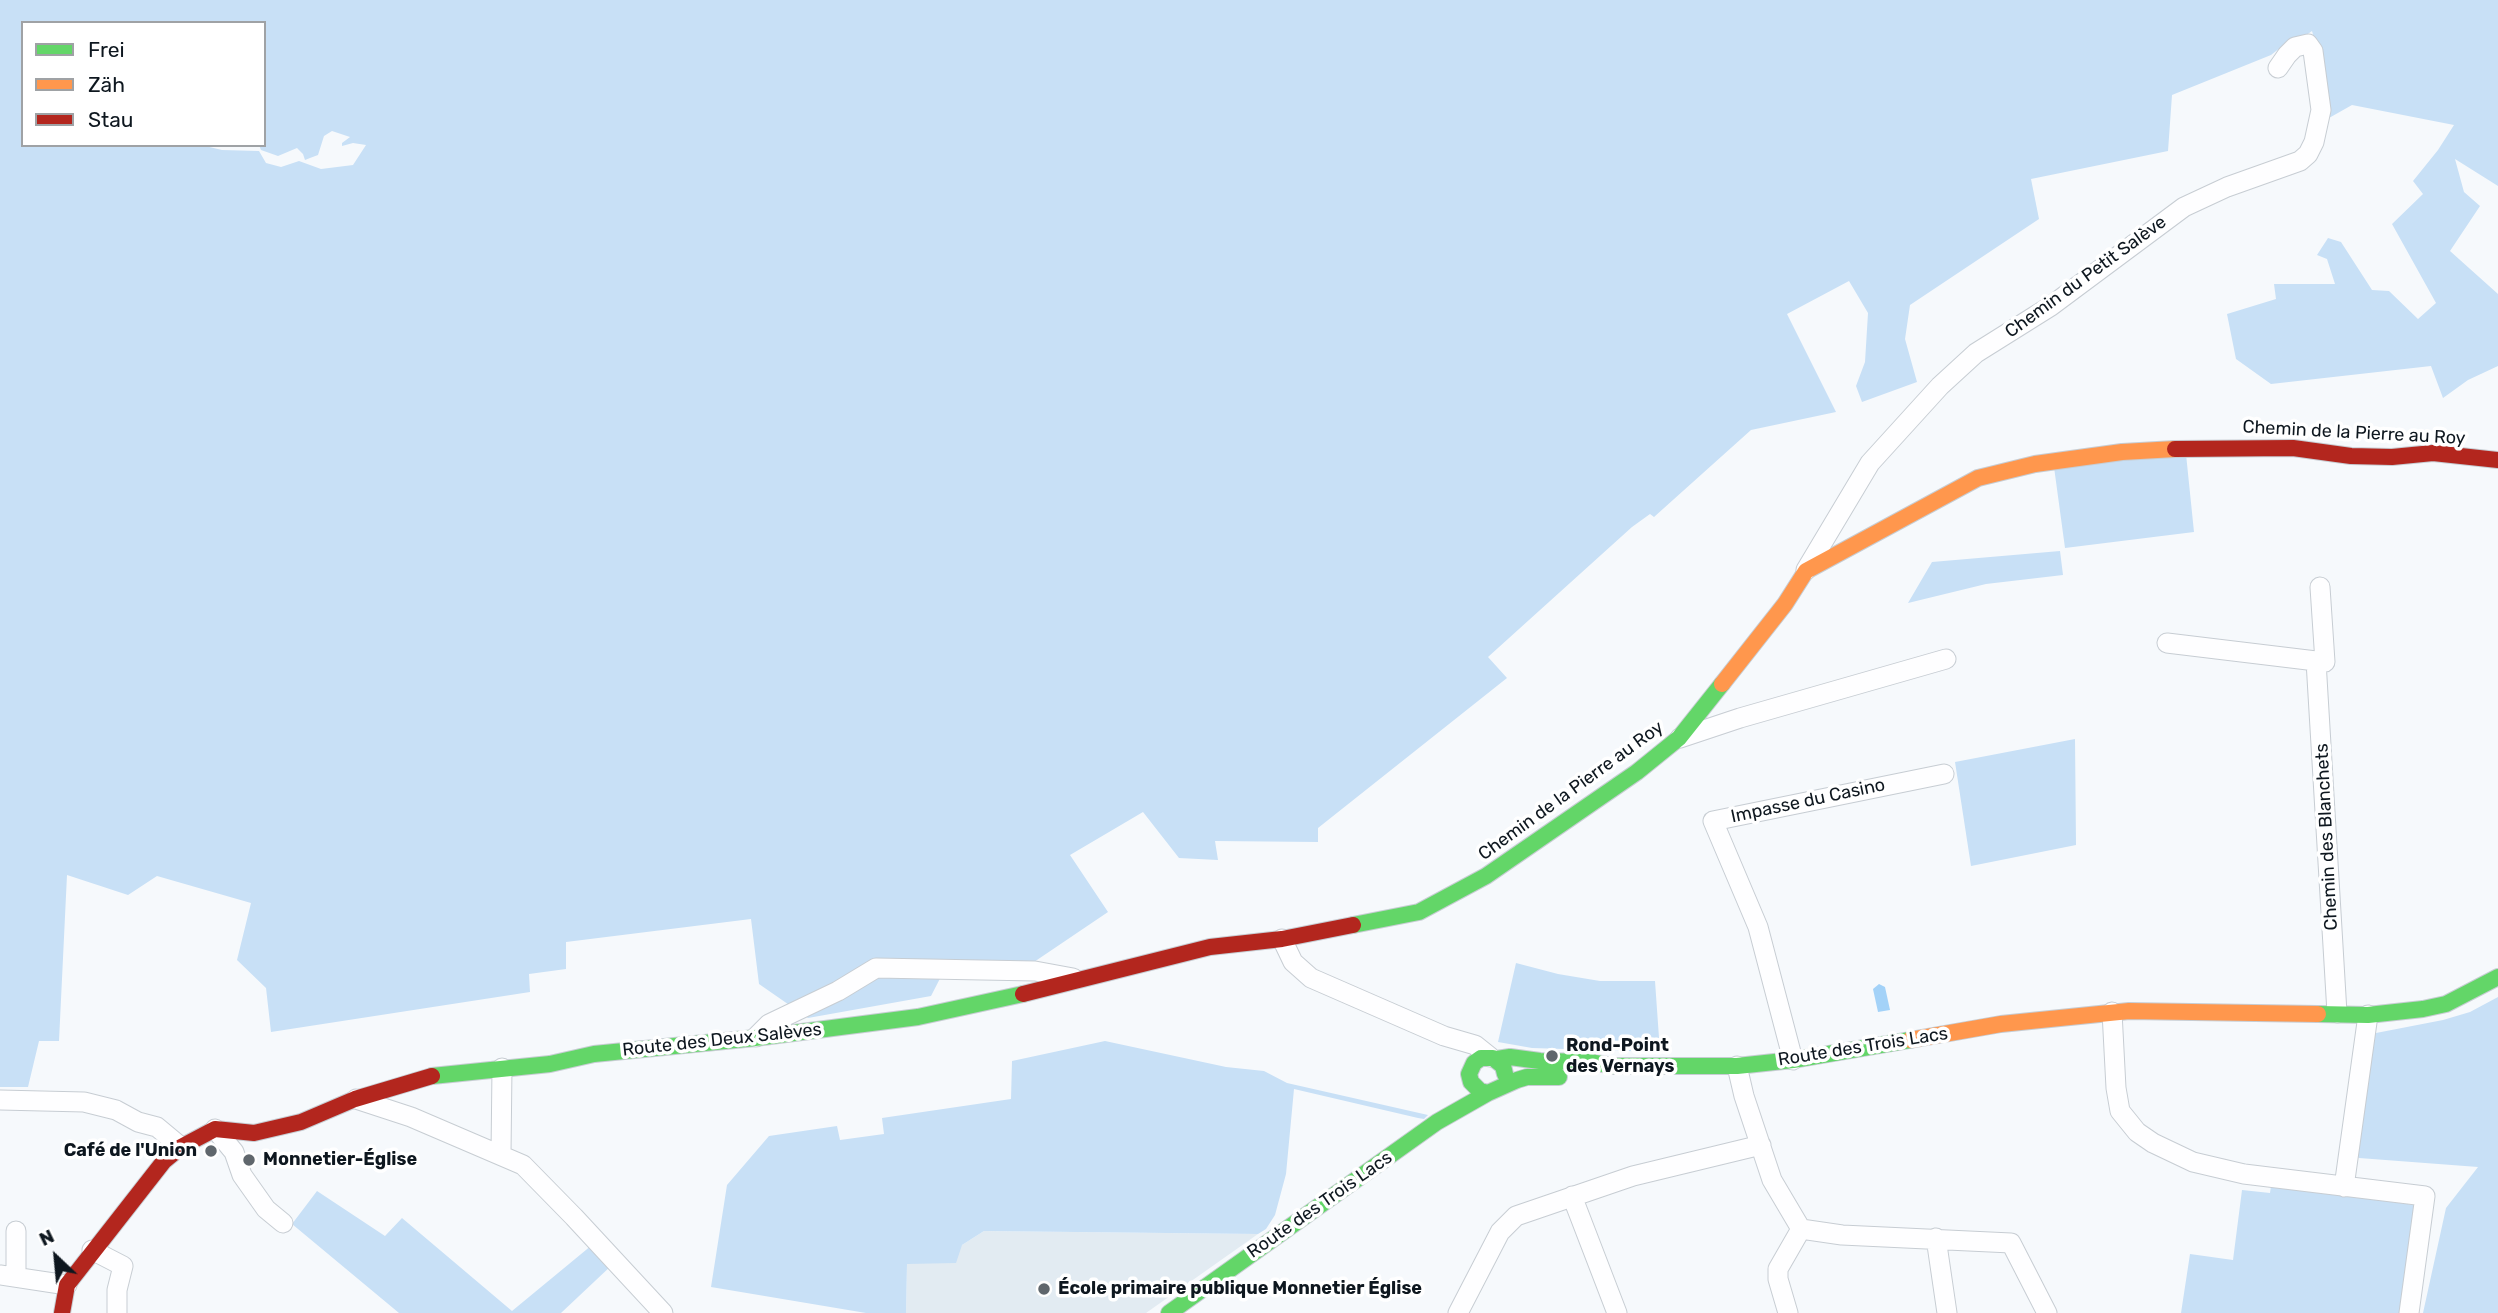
<!DOCTYPE html>
<meta charset="utf-8">
<style>
body{margin:0}
#map{position:relative;width:2498px;height:1313px;overflow:hidden;background:#f6f9fc;font-family:Rubik,sans-serif}
canvas{display:block}
.legend{position:absolute;left:21px;top:21px;width:245px;height:126px;box-sizing:border-box;background:#fff;border:2px solid #9fa2a5;margin:0;padding:9px 12px;list-style:none;font-size:21px;color:#0e171f}
.legend li{display:flex;align-items:center;gap:14px;height:35px}
.legend b{width:35px;border:2px solid #9fa2a5}
.north{position:absolute;left:21px;top:1222px;width:70px;height:70px;-webkit-text-stroke:5px #fff;paint-order:stroke;rotate:334deg;font-size:19px;font-weight:700;line-height:28px;text-align:center;color:#0e171f}
.north::after{content:'';display:block;margin:auto;width:24px;height:32px;background:#0e171f;clip-path:polygon(50% 0,100% 100%,50% 72%,0 100%)}
</style>
<div id="map">
<canvas width="2498" height="1313"></canvas>
<ul class="legend">
<li><b style="height:9px;background:#63d668"></b>Frei</li>
<li><b style="height:9px;background:#ff974d"></b>Zäh</li>
<li><b style="height:9px;background:#b3261e"></b>Stau</li>
</ul>
<div class="north">N</div>
</div>
<script>
const c = document.querySelector('canvas').getContext('2d');
c.lineJoin = 'round';
function paint(path, color) {
  c.fillStyle = color;
  c.fill(path, 'evenodd');
}
function shape(rows) {
  const path = new Path2D();
  for (const r of rows) {
    path.moveTo(r[0], r[1]);
    for (let i = 2; i < r.length; i += 2) path.lineTo(r[i], r[i + 1]);
  }
  return path;
}
function trace(path, color, width, dash) {
  c.strokeStyle = color;
  c.lineWidth = width;
  c.lineCap = dash ? 'butt' : 'round';
  c.setLineDash(dash || []);
  c.stroke(path);
}
function drawText(font, color, halo, rows, align = 'center') {
  c.font = font + ' Rubik,sans-serif';
  c.lineWidth = 7;
  c.setLineDash([]);
  c.textBaseline = 'middle';
  c.strokeStyle = halo;
  c.fillStyle = color;
  for (const [text, x, y, turn = 0] of rows) {
    c.save();
    c.translate(x, y);
    c.rotate((+turn || 0) * Math.PI / 180);
    c.textAlign = isNaN(turn) ? turn : align;
    if (halo) c.strokeText(text, 0, 0);
    c.fillText(text, 0, 0);
    c.restore();
  }
}
paint(shape([
 [984,1231,1258,1234,1146,1313,906,1313,907,1264,962,1245]
]), '#e2ebf2');
paint(shape([
 [0,0,2498,0,2498,186,2455,159,2464,192,2480,206,2450,251,2498,294,2498,366,2468,380,2443,398,2431,366,2271,384,2236,359,2227,314,2276,299,2274,284,2335,284,2327,259,2317,255,2328,238,2341,242,2372,290,2389,291,2418,319,2436,303,2392,224,2423,194,2413,181,2438,150,2454,125,2352,105,2329,118,2325,106,2320,58,2312,31,2302,38,2285,44,2271,55,2172,95,2168,151,2031,179,2039,219,1910,305,1905,339,1917,382,1862,402,1856,386,1865,362,1868,313,1849,281,1787,314,1836,412,1751,430,1654,517,1650,514,1632,527,1488,657,1507,678,1318,828,1318,842,1215,841,1218,860,1179,858,1143,812,1070,855,1108,912,1034,962,949,961,931,996,808,1018,759,984,751,919,566,942,566,969,529,974,530,992,271,1032,266,988,237,960,251,903,157,876,128,895,67,875,59,1041,39,1041,28,1087,0,1087],
 [23,23,264,23,264,145,259,145,261,150,278,156,297,148,303,154,305,160,310,158,318,155,324,136,332,131,350,137,342,143,342,146,353,143,366,145,353,165,321,169,299,161,281,167,266,163,259,151,222,150,201,145,23,145],
 [2186,454,2194,532,2065,548,2054,467],
 [2060,551,2063,575,1986,584,1908,603,1932,562],
 [2075,739,2076,845,1971,866,1955,762],
 [1516,963,1558,974,1600,981,1655,981,1660,1052,1532,1048,1498,1042],
 [2498,997,2498,1313,2423,1313,2446,1208,2478,1167,2359,1158,2355,1155,2372,1037,2376,1033,2443,1020,2470,1012],
 [1105,1041,1226,1067,1264,1071,1287,1083,1428,1115,1424,1119,1418,1118,1294,1089,1286,1174,1275,1215,1266,1229,1258,1234,984,1231,962,1245,956,1263,907,1264,906,1313,866,1313,711,1287,727,1185,769,1136,837,1126,840,1140,884,1134,882,1118,1011,1099,1012,1061],
 [2271,1186,2415,1205,2400,1313,2181,1313,2190,1254,2233,1260,2242,1190,2270,1193],
 [317,1191,385,1236,402,1218,512,1311,592,1245,612,1265,561,1313,399,1313,292,1224]
]), '#c8e0f6');
paint(shape([
 [1879,984,1885,987,1890,1010,1878,1012,1873,989]
]), '#a3d2f8');
const street = shape([
 [1806,570,1870,463,1940,386,1976,353,2051,306,2184,207,2227,187,2300,161,2308,154,2314,142,2321,110,2313,51,2308,44,2295,47,2287,55,2278,68],
 [2320,587,2325,662,2316,661,2337,1013],
 [2167,643,2316,661],
 [1680,738,1740,718,1946,659],
 [1282,939,1293,962,1311,978,1444,1036,1475,1045,1490,1057],
 [2112,1012,2116,1088,2120,1111,2137,1132,2153,1143,2193,1162,2244,1174,2425,1196,2409,1313],
 [756,1037,769,1024,838,991,876,968,1035,971,1073,978],
 [1793,1060,1758,927,1713,821,1944,774],
 [1737,1066,1744,1096,1772,1180,1801,1229,1842,1235,2011,1243,2047,1313],
 [356,1099,411,1117,523,1165,574,1217,663,1313],
 [0,1100,84,1102,116,1110,138,1122,157,1127,181,1147],
 [215,1129,234,1152,242,1175,266,1209,283,1223],
 [501,1154,502,1068],
 [2344,1187,2368,1015],
 [1572,1196,1617,1313],
 [16,1231,16,1277],
 [1936,1238,1947,1313],
 [92,1250,123,1266,117,1290,117,1313],
 [0,1275,67,1285],
 [1458,1313,1500,1232,1516,1216,1633,1176,1761,1145],
 [1788,1313,1778,1279,1778,1269,1801,1229]
]);
const fast = shape([
 [1353,925,1419,912,1486,876,1637,772,1679,738,1722,684],
 [2318,1014,2368,1015,2423,1009,2446,1004,2498,977],
 [1497,1059,1510,1057,1540,1061,1591,1062,1613,1066,1737,1066,1793,1060,1910,1040],
 [432,1076,550,1064,594,1054,755,1038,918,1017,1023,994],
 [1488,1093,1480,1091,1471,1082,1469,1074,1474,1063,1481,1058,1493,1058,1503,1066,1505,1074],
 [1169,1313,1437,1122,1488,1093,1517,1080,1527,1077,1559,1077]
]);
const slow = shape([
 [1722,684,1785,604,1806,571,1978,478,2035,464,2122,452,2175,449],
 [1910,1040,2001,1024,2129,1011,2318,1014]
]);
const jam = shape([
 [2175,449,2293,448,2351,456,2392,457,2433,453,2498,460],
 [1023,994,1210,947,1282,939,1353,925],
 [62,1313,67,1285,164,1161,181,1147,215,1129,254,1133,301,1122,355,1099,432,1076]
]);
trace(street, '#c7cdd3', 21);
trace(fast, '#c7cdd3', 18);
trace(slow, '#c7cdd3', 18);
trace(jam, '#c7cdd3', 18);
trace(street, '#fefeff', 19);
trace(fast, '#63d668', 16);
trace(slow, '#ff974d', 16);
trace(jam, '#b3261e', 16);
for (const [x, y, r, color] of [
 [1552,1056,7,"#5f666c"],
 [211,1151,7,"#5f666c"],
 [249,1160,7,"#5f666c"],
 [1044,1289,7,"#5f666c"]
]) {
  const dot = new Path2D();
  dot.arc(x, y, r, 0, 2 * Math.PI);
  c.fillStyle = color;
  c.fill(dot);
  trace(dot, '#fff', 2.5);
}
drawText('18px', '#0e171f', '#fff', [
 ["Chemin du Petit Salève",2086,277,-36],
 ["Chemin de la Pierre au Roy",2354,433,3],
 ["Chemin de la Pierre au Roy",1571,791,-36],
 ["Impasse du Casino",1808,801,-12],
 ["Chemin des Blanchets",2327,837,-93],
 ["Route des Deux Salèves",722,1040,-6],
 ["Route des Trois Lacs",1863,1047,-9],
 ["Route des Trois Lacs",1320,1205,-35]
]);
drawText('bold 18px', '#0e171f', '#fff', [
 ["Rond-Point",1566,1046],
 ["des Vernays",1566,1067],
 ["Café de l'Union",197,1151,"right"],
 ["Monnetier-Église",263,1160],
 ["École primaire publique Monnetier Église",1058,1289]
], 'left');
</script>
